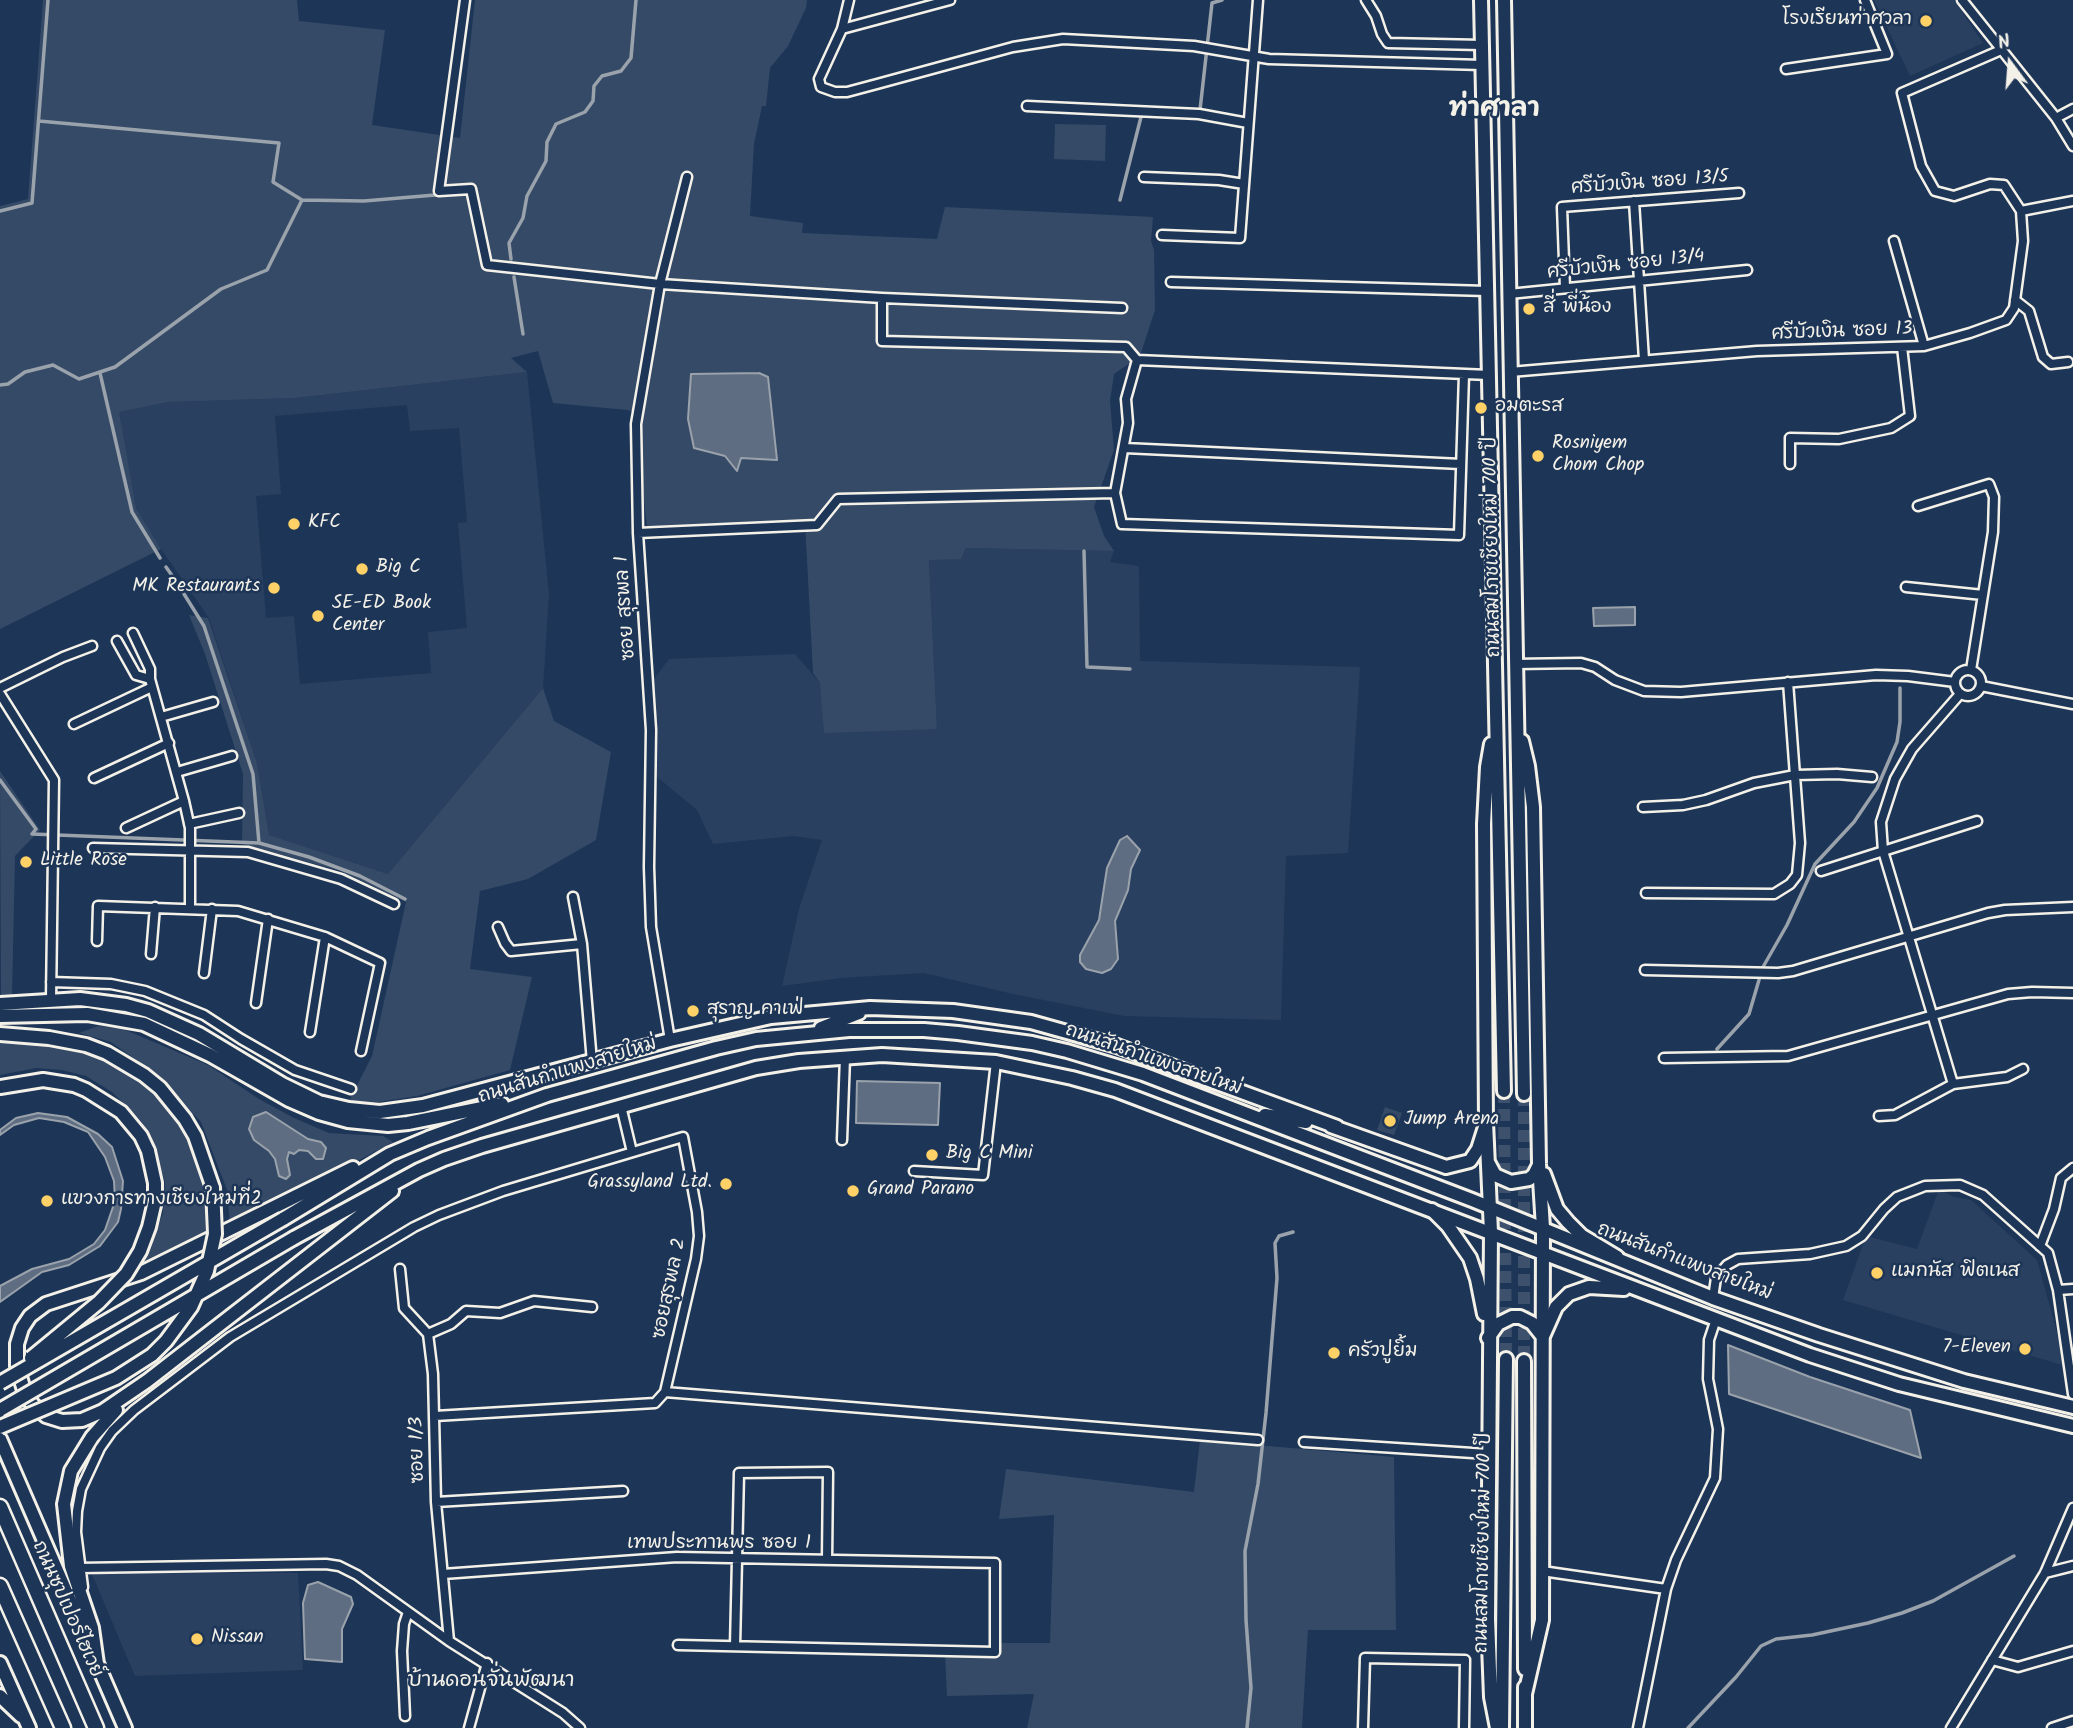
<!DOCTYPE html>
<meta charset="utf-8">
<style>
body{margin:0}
#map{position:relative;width:2073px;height:1728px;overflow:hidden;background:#1d3557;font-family:Kalam,sans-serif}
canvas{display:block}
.north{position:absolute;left:1975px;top:28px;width:70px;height:70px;-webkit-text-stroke:5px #1d3557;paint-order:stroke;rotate:344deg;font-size:19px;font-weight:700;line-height:28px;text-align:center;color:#f4f1e8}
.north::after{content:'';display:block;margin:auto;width:24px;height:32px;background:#f4f1e8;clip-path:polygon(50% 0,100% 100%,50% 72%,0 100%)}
</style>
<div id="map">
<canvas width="2073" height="1728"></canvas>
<div class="north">N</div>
</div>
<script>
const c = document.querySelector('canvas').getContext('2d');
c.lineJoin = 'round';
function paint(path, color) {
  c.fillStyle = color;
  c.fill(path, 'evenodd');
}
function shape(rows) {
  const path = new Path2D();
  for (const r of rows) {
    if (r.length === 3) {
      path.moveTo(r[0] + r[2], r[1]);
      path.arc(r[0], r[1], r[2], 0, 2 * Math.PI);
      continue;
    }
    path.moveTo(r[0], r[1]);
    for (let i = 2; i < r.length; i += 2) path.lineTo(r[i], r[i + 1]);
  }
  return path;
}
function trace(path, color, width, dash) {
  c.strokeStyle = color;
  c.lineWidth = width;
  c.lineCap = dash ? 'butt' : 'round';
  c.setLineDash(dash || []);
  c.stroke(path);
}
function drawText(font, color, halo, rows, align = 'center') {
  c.font = font + ' Kalam,"Playpen Sans Thai",sans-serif';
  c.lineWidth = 5;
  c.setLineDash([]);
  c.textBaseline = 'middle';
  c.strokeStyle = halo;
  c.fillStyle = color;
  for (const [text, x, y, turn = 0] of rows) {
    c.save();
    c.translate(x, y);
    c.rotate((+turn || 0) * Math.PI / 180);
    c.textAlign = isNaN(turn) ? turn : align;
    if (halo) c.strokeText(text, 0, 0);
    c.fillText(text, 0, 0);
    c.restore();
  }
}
paint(shape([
 [1874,0,1954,0,1983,43,1910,76],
 [527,372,549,594,543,688,388,874,269,835,257,763,209,618,161,549,136,508,118,412,168,402,295,398],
 [407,405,410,431,459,428,467,522,458,523,467,628,428,632,431,673,300,684,294,616,266,618,256,496,281,494,275,416],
 [966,548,1114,551,1110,562,1139,566,1140,661,1360,667,1348,853,1286,856,1281,1020,1124,1016,1013,994,924,973,841,978,782,986,799,909,822,840,793,836,713,844,697,810,657,777,654,679,669,659,795,654,820,683,937,729,929,559,961,559],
 [1939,1189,1954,1197,1971,1200,2037,1260,2059,1340,2062,1365,1843,1300,1866,1236,1917,1249],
 [91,1572,298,1573,303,1670,135,1676]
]), '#2a4060');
paint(shape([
 [43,0,297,0,299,21,385,30,372,125,460,138,475,0,807,0,806,8,788,46,770,68,766,106,762,106,754,144,750,216,803,223,802,233,937,239,945,207,1153,217,1151,241,1154,250,1155,310,1140,356,1114,374,1110,401,1114,450,1094,507,1104,536,1114,551,966,548,961,559,929,560,937,729,824,733,820,683,813,673,805,523,647,527,641,475,640,446,644,414,627,410,553,403,538,351,511,358,527,372,295,398,168,402,119,412,136,508,161,549,0,629,0,206,28,199],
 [1055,124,1106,125,1105,161,1054,159],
 [189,615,208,618,257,763,269,835,388,874,543,688,554,721,611,752,596,840,528,879,480,891,470,969,532,977,510,1070,417,1096,378,1102,349,1101,372,1056,406,902,341,871,242,844,243,774,205,654],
 [0,771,40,830,15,856,12,997,1,997],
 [98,1026,123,1029,208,1065,259,1099,294,1118,329,1133,383,1136,393,1142,303,1190,230,1224,227,1190,201,1122,152,1071,111,1042,79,1033],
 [0,1042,64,1046,97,1055,121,1067,149,1087,170,1109,191,1138,206,1192,205,1237,144,1262,163,1213,165,1182,156,1153,142,1122,112,1092,86,1076,62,1070,36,1068,0,1075],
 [1385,1107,1402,1113,1394,1135,1377,1130],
 [1200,1440,1394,1457,1396,1630,1308,1630,1302,1728,1027,1728,1034,1694,947,1696,945,1653,1001,1654,999,1643,1050,1643,1054,1515,999,1519,1006,1469,1194,1492]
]), '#354a67');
const water = shape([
 [759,373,768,377,777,460,741,458,737,471,725,456,694,448,688,419,691,374,759,373],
 [1635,607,1635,625,1594,626,1593,608,1635,607],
 [1127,836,1140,850,1131,869,1128,890,1115,921,1118,959,1111,969,1102,973,1086,969,1080,962,1080,955,1099,920,1107,868,1120,840,1127,836],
 [857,1081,940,1083,938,1125,856,1123,857,1081],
 [266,1112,308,1139,321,1142,326,1148,323,1159,316,1159,308,1151,299,1150,294,1154,289,1152,287,1159,290,1175,286,1179,279,1176,275,1159,269,1151,254,1140,249,1129,253,1117,266,1112],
 [38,1113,67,1117,98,1134,112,1147,123,1181,121,1209,118,1222,100,1246,69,1265,42,1272,0,1302,0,1286,32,1269,69,1259,94,1244,105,1230,115,1201,114,1181,105,1157,88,1132,64,1122,39,1118,14,1125,0,1135,0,1130,16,1118,38,1113],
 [1728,1345,1810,1377,1910,1410,1921,1458,1729,1394,1728,1345],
 [318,1582,351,1597,353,1604,342,1629,342,1662,305,1659,303,1603,308,1585,318,1582]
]);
paint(water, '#5e6d82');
trace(water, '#9aa2ab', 2);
trace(shape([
 [1175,109,1200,110,1212,3,1222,0],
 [39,121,279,143,273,182,302,200],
 [1120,200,1142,113],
 [0,211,32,203,48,0],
 [511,259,509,243,523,218,527,196,546,161,547,142,556,124,585,112,593,101,594,86,602,76,621,71,631,58,636,0],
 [514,277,523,334],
 [100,373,132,512,160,558],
 [0,385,8,384,25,372,53,365,79,379,115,367,221,289,267,270,302,200,364,201,447,194],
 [1084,551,1087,667,1130,669],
 [166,567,178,584],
 [184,594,204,626,253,774,259,843],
 [0,780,36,829,32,834,259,843,309,857,360,876,405,899],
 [1763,967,1787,925,1815,864,1854,822,1877,788,1897,742,1900,722,1900,688],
 [1717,1049,1749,1014,1759,980],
 [1247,1728,1251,1688,1246,1620,1245,1551,1258,1484,1266,1413,1277,1278,1275,1243,1279,1236,1293,1232],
 [1688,1728,1736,1677,1761,1646,1776,1639,1812,1635,1868,1623,1902,1613,1933,1601,2014,1556]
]), '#9aa2ab', 3.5);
trace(shape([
 [1504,1091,1506,1359],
 [1524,1094,1524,1361]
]), '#3d516d', 12, [12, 6]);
const minor = shape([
 [465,0,439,191,471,189,487,265,660,284,882,298,1122,308],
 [849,0,842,29,819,79,821,87,835,92,847,92,877,84,1013,47,1063,39,1194,46,1269,59,1482,65],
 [1366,0,1376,16,1382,34,1388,43,1482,45],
 [1962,0,2056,118,2073,146],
 [842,29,950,0],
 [2001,50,1902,93,1921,166,1935,191,1954,196,1990,184,2004,185,2021,211],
 [1786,69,1887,54,1865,0],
 [1027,106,1199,114,1248,123],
 [2056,118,2073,109],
 [1144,177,1219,180,1244,184],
 [1634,201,1644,360],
 [2021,211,2073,201],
 [1162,235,1240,238,1258,0],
 [1894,241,1924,346],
 [1171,282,1487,291],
 [1565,288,1562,207,1739,193],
 [1509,294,1747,270],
 [882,298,882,341,1126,347,1137,360,1489,375],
 [2015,300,2029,311,2043,357,2051,364,2068,362],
 [1137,360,1126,399,1128,423,1115,493,1122,524,1459,535,1464,374],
 [1510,372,1757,351,1924,346,1970,333,2006,320,2014,308,2023,241,2021,211],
 [1125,448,1461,464],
 [1790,464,1790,438,1839,439,1891,428,1910,416,1902,347],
 [1918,506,1989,484,1994,497,1993,532,1971,670],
 [638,533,817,525,838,499,1115,493],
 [1906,587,1983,595],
 [133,633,150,669,150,679,184,801,190,828,190,908],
 [117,641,136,675,150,679],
 [1515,664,1581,663,1595,667,1615,680,1644,691,1681,692,1876,675,1908,676,1955,682],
 [1968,683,13],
 [1981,686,2073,704],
 [0,688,63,657,92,646],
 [0,694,54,780,51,1000],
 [161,717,213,702],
 [74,724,152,687],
 [177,772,232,756],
 [94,778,169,743],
 [1643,807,1683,805,1706,800,1754,783,1795,775,1837,774,1872,777],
 [189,824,239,813],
 [126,828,184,801],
 [93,848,248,852,341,879,394,904],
 [1821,871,1977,821],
 [1646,893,1774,894,1790,884,1797,875,1800,843,1788,682],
 [573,897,582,944,592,1062],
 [498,927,505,943,511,951,582,944],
 [97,941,98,906,238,911,325,937,380,963,361,1051],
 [151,954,155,907],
 [1645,970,1778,973,1793,971,1988,913,2005,910,2073,907],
 [204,973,212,909],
 [51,982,111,984,145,991,204,1015,241,1039,295,1070,351,1089],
 [256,1003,268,919],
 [310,1032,325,937],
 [670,1040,651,927,649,867,651,730,638,533,636,424,660,284,687,177],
 [1664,1058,1788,1056,2008,994,2032,992,2073,993],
 [1953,1084,1883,851,1881,822,1895,779,1912,749,1960,694],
 [621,1106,632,1152],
 [1879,1116,1895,1115,1953,1084,2007,1077,2023,1069],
 [842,1140,845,1057],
 [914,1171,983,1175,996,1062],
 [2040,1246,2054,1209,2061,1178,2073,1168],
 [400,1269,404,1308,428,1334,433,1374,436,1502,449,1641],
 [2058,1290,2073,1289],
 [1713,1298,1716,1278,1727,1265,1738,1259,1810,1254,1846,1246,1862,1236,1884,1209,1897,1197,1925,1186,1960,1185,1983,1195,2048,1253,2058,1290,2073,1394],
 [428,1334,451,1324,466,1311,500,1313,534,1301,592,1307],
 [665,1392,1258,1440],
 [1304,1442,1488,1454],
 [436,1502,623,1491],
 [80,1568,326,1564,339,1566,357,1575,449,1641,563,1713,580,1728],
 [1542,1571,1666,1589],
 [2045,1573,2073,1566],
 [443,1574,677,1557,995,1563,995,1652,678,1645],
 [83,1587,76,1532,77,1511,81,1489,100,1448,112,1431,134,1410,230,1337,414,1227,439,1215,503,1191,683,1137,697,1212,699,1236,696,1259,665,1392,655,1403,435,1416],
 [735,1646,739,1473,828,1472,827,1560],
 [1992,1660,2018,1667,2073,1651],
 [405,1716,402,1651,404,1624,408,1612],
 [469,1728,487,1663],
 [1363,1728,1365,1658,1465,1660,1464,1728],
 [1638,1728,1666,1589,1676,1560,1715,1478,1718,1429,1708,1379,1709,1340,1716,1319],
 [1951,1728,2045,1573,2073,1508],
 [2052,1728,2073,1721]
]);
const secondary = shape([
 [0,1004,80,999,126,1005,148,1011,199,1034,282,1084,319,1102,349,1109,380,1112,423,1106,670,1040,771,1017,870,1008,953,1011,1031,1022,1117,1046,1337,1127],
 [0,1016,87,1014,144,1024,210,1055,289,1100,319,1113,348,1121,388,1125,408,1123,502,1104],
 [821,1028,859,1013],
 [0,1034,49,1038,86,1045,107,1053,144,1075,160,1088,185,1119,195,1136,213,1188],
 [0,1087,43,1080,74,1085,86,1090,121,1112,141,1136,148,1151],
 [1265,1115,1306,1122],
 [1331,1126,1446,1167,1470,1161,1478,1149,1486,1124],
 [353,1168,141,1273,46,1304,30,1316,22,1328,17,1344,17,1366,23,1387,32,1404,46,1416,62,1421,82,1420,103,1411,147,1381,392,1191],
 [283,1219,390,1154,428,1138,547,1095,716,1048,756,1039,849,1030,924,1030,958,1033,1032,1043,1067,1051,1143,1074,1472,1200,1713,1298,1819,1335,1964,1381,2073,1407],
 [294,1238,419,1170,444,1159,482,1146,756,1068,799,1061,882,1055,996,1062,1072,1078,1115,1090,1810,1355,1899,1384,2073,1426],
 [1544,1334,1556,1307,1569,1294,1589,1287,1624,1289],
 [0,1439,125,1728],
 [0,1663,29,1728],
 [97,1664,92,1628,71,1566,64,1504,71,1471,92,1437,116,1410],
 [0,1696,21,1716]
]);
const primary = shape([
 [1481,0,1504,1091],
 [1504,0,1524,1094],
 [1522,741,1528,766,1533,807,1539,1164,1543,1228,1542,1620,1525,1694],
 [1491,744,1487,767,1484,824,1486,1122,1491,1232,1488,1619,1491,1697,1497,1728],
 [1488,1162,1495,1175,1511,1182,1529,1179,1534,1175,1539,1165],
 [1544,1174,1557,1209,1568,1222,1582,1236,1617,1257],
 [1432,1210,1448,1226,1470,1258,1477,1279,1484,1314],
 [1488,1338,1498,1324,1512,1317,1520,1317,1532,1323,1543,1337],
 [1524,1361,1525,1669],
 [1502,1728,1506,1359],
 [1525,1728,1525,1687]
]);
const trunk = shape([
 [0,1507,96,1728],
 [0,1586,63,1728]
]);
trace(minor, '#f4f1e8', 13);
trace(secondary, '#f4f1e8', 18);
trace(primary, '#f4f1e8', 18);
trace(trunk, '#f4f1e8', 19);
trace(minor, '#1d3557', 8);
trace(secondary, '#1d3557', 12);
trace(primary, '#1d3557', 12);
trace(trunk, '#1d3557', 14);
const secondaryBridge = shape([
 [31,1358,99,1302,126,1274,140,1251,149,1227,155,1201,155,1183,148,1151],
 [0,1383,283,1219],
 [0,1410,294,1238],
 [0,1427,116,1378,152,1355,166,1341,191,1307,207,1271,215,1234,213,1188]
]);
trace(secondaryBridge, '#f4f1e8', 18, []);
trace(secondaryBridge, '#1d3557', 12);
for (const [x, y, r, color] of [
 [1926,21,7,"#ffd166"],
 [1529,309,7,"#ffd166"],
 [1481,408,7,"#ffd166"],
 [1538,456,7,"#ffd166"],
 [294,524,7,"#ffd166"],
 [362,569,7,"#ffd166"],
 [274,588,7,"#ffd166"],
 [318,616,7,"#ffd166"],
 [26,862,7,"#ffd166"],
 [693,1011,7,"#ffd166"],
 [1390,1121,7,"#ffd166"],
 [932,1155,7,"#ffd166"],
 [726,1184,7,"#ffd166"],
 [853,1191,7,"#ffd166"],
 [47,1201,7,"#ffd166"],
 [1877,1273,7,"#ffd166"],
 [2025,1349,7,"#ffd166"],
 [1334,1353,7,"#ffd166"],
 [197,1639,7,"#ffd166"]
]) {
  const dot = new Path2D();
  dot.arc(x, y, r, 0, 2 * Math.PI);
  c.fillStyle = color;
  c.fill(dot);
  trace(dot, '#1d3557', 2.5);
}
drawText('19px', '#f4f1e8', '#1d3557', [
 ["โรงเรียนท่าศวลา",1912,21,"right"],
 ["สี่ พี่น้อง",1543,309],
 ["อมตะรส",1495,408],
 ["Rosniyem",1552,445],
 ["Chom Chop",1552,467],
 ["KFC",308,524],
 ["Big C",376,569],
 ["MK Restaurants",260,588,"right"],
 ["SE-ED Book",332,605],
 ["Center",332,627],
 ["Little Rose",40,862],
 ["สุราญ คาเฟ่",707,1011],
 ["Jump Arena",1404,1121],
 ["Big C Mini",946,1155],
 ["Grassyland Ltd.",712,1184,"right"],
 ["Grand Parano",867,1191],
 ["แขวงการทางเชียงใหม่ที่2",61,1201],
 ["แมกนัส ฟิตเนส",1891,1273],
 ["7-Eleven",2011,1349,"right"],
 ["ครัวปูยิ้ม",1348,1353],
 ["Nissan",211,1639]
], 'left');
drawText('19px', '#f4f1e8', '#1d3557', [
 ["ศรีบัวเงิน ซอย 13/5",1650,184,-4],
 ["ศรีบัวเงิน ซอย 13/4",1626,266,-6],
 ["ศรีบัวเงิน ซอย 13",1842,333,-2],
 ["ถนนสมโภชเชียงใหม่ 700 ปี",1494,547,-91],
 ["ซอย สุรพล 1",627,608,-94],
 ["ถนนสันกำแพงสายใหม่",1153,1061,19],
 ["ถนนสันกำแพงสายใหม่",568,1072,-17],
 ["ถนนสันกำแพงสายใหม่",1684,1263,21],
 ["ซอยสุรพล 2",671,1289,-78],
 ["ซอย 1/3",419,1450,-91],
 ["ถนนสมโภชเชียงใหม่ 700 ปี",1485,1543,-89],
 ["เทพประทานพร ซอย 1",719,1545],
 ["ถนนซุปเปอร์ไฮเวย์",66,1610,66]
]);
drawText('21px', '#f4f1e8', '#1d3557', [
 ["บ้านดอนจั่นพัฒนา",491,1682]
]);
drawText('bold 26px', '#f4f1e8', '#1d3557', [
 ["ท่าศาลา",1494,112]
]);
</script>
